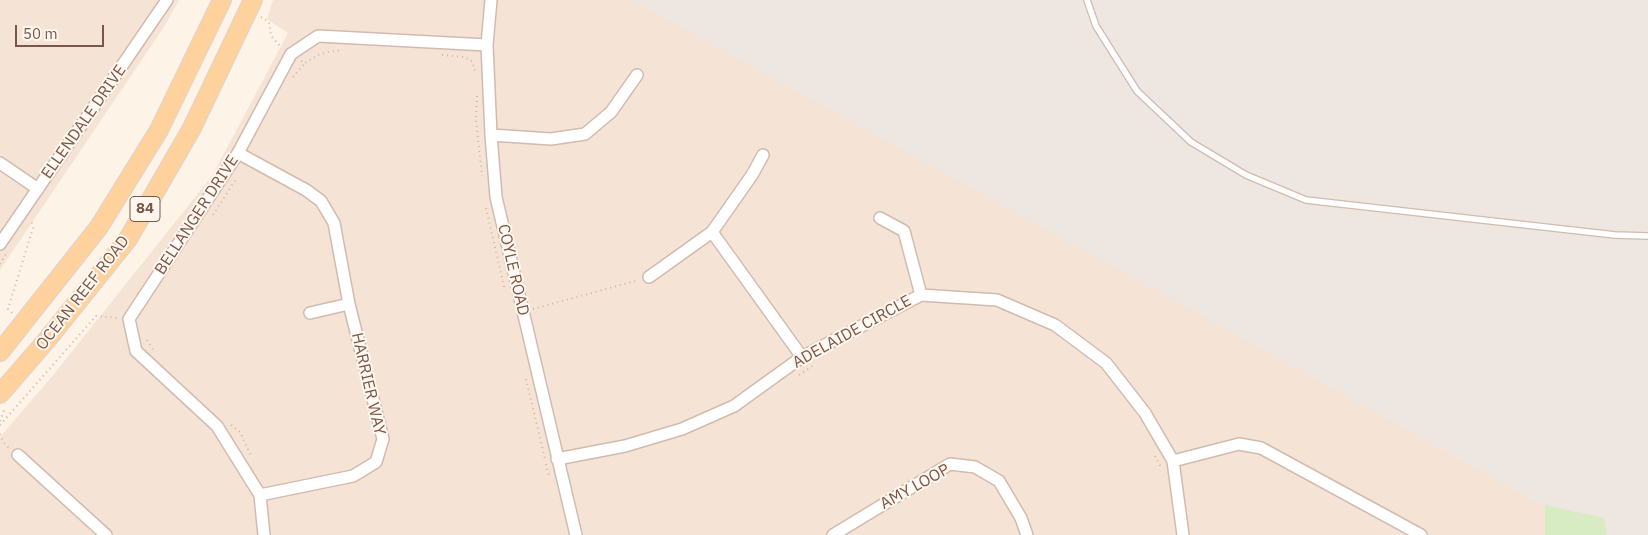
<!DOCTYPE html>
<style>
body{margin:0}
#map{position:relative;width:1648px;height:535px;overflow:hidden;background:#fdf3e7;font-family:"IBM Plex Sans",sans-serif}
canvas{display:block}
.scale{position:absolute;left:15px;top:25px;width:89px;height:22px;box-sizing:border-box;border:2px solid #78564a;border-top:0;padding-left:6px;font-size:15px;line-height:18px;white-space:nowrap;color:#78564a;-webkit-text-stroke:4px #fff7ee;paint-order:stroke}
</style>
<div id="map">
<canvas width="1648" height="535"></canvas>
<div class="scale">50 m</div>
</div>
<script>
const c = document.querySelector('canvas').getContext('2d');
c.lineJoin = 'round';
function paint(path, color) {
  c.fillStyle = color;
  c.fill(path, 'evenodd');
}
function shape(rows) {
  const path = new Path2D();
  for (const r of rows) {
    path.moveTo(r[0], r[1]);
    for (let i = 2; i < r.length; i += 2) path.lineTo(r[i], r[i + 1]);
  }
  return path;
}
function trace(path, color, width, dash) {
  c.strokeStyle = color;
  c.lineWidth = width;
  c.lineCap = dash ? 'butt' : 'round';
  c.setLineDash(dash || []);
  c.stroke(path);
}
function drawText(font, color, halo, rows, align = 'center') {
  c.font = font + ' "IBM Plex Sans",sans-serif';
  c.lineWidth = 4;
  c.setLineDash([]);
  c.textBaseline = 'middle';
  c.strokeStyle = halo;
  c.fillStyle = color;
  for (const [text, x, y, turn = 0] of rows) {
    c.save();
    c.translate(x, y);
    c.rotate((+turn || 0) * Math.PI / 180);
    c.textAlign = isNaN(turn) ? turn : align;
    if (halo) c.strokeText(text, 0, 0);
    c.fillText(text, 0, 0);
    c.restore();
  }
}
paint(shape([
 [0,0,179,0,164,27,0,270],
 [273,0,636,0,1597,535,0,535,0,437,54,374,212,176,288,33,267,19]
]), '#f5e4d5');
paint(shape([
 [632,0,1648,0,1648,535,1597,535]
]), '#eee6e0');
paint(shape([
 [1545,505,1604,518,1607,535,1545,535]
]), '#d8ecc4');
const lane = shape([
 [1087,0,1096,26,1137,91,1191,142,1246,175,1306,200,1615,235,1648,236]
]);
const street = shape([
 [491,0,487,45,491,135,496,197,576,535],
 [491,135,551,139,585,134,611,112,637,75],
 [238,153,306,190,321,201,334,223,349,304,383,439,376,462,353,476,260,495],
 [0,163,38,189],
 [880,218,904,231,921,295],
 [712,232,802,357],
 [0,244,167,0],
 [649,277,712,232,752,175,763,155],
 [310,313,349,304],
 [18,455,106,535],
 [557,459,625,446,682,429,734,406,802,357,921,295,997,300,1055,325,1106,363,1145,413,1173,461,1183,535],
 [1173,461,1239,444,1261,448,1421,535],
 [264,535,260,495,217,426,136,351,129,319,238,153,291,54,318,36,487,45],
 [833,535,950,464,975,467,999,481,1021,518,1027,535]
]);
const primary = shape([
 [0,352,99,227,159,130,222,0],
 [0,394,46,341,128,239,192,128,253,0]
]);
trace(lane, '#d2bbae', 8);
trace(street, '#d2bbae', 14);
trace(primary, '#dcd3d0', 20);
trace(shape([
 [261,17,269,22,271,36,282,48],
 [442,55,464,57,472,61,476,74],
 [301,61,305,63,318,55,328,52,342,50],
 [293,77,305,63],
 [477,96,476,119,482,176],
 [486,208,505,291],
 [213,215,236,179],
 [0,264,6,254],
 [533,309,639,280],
 [12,313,8,309,33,228,31,219],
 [147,340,154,351],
 [799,375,814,365],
 [526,379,545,459],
 [0,421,5,408],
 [0,425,96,316,118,318],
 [231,425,240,432,252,458],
 [0,434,4,443,10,449],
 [1155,456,1161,467],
 [546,464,549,476]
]), '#d9b1a0', 2, [1, 4]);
trace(lane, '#fff', 5.5);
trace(street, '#fff', 11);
trace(primary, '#fed19d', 18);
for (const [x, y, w] of [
 [145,209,30]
]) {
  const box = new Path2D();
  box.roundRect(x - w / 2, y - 12.5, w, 25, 4);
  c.fillStyle = '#fff7ee';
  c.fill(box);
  trace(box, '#78564a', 1);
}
drawText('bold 15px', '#78564a', null, [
 ["84",145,209]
]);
drawText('16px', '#78564a', '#fff7ee', [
 ["ELLENDALE DRIVE",84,122,-55],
 ["BELLANGER DRIVE",197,215,-57],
 ["COYLE ROAD",513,270,77],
 ["OCEAN REEF ROAD",83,293,-52],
 ["ADELAIDE CIRCLE",852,332,-29],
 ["HARRIER WAY",368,384,77],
 ["AMY LOOP",915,487,-29]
]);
</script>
